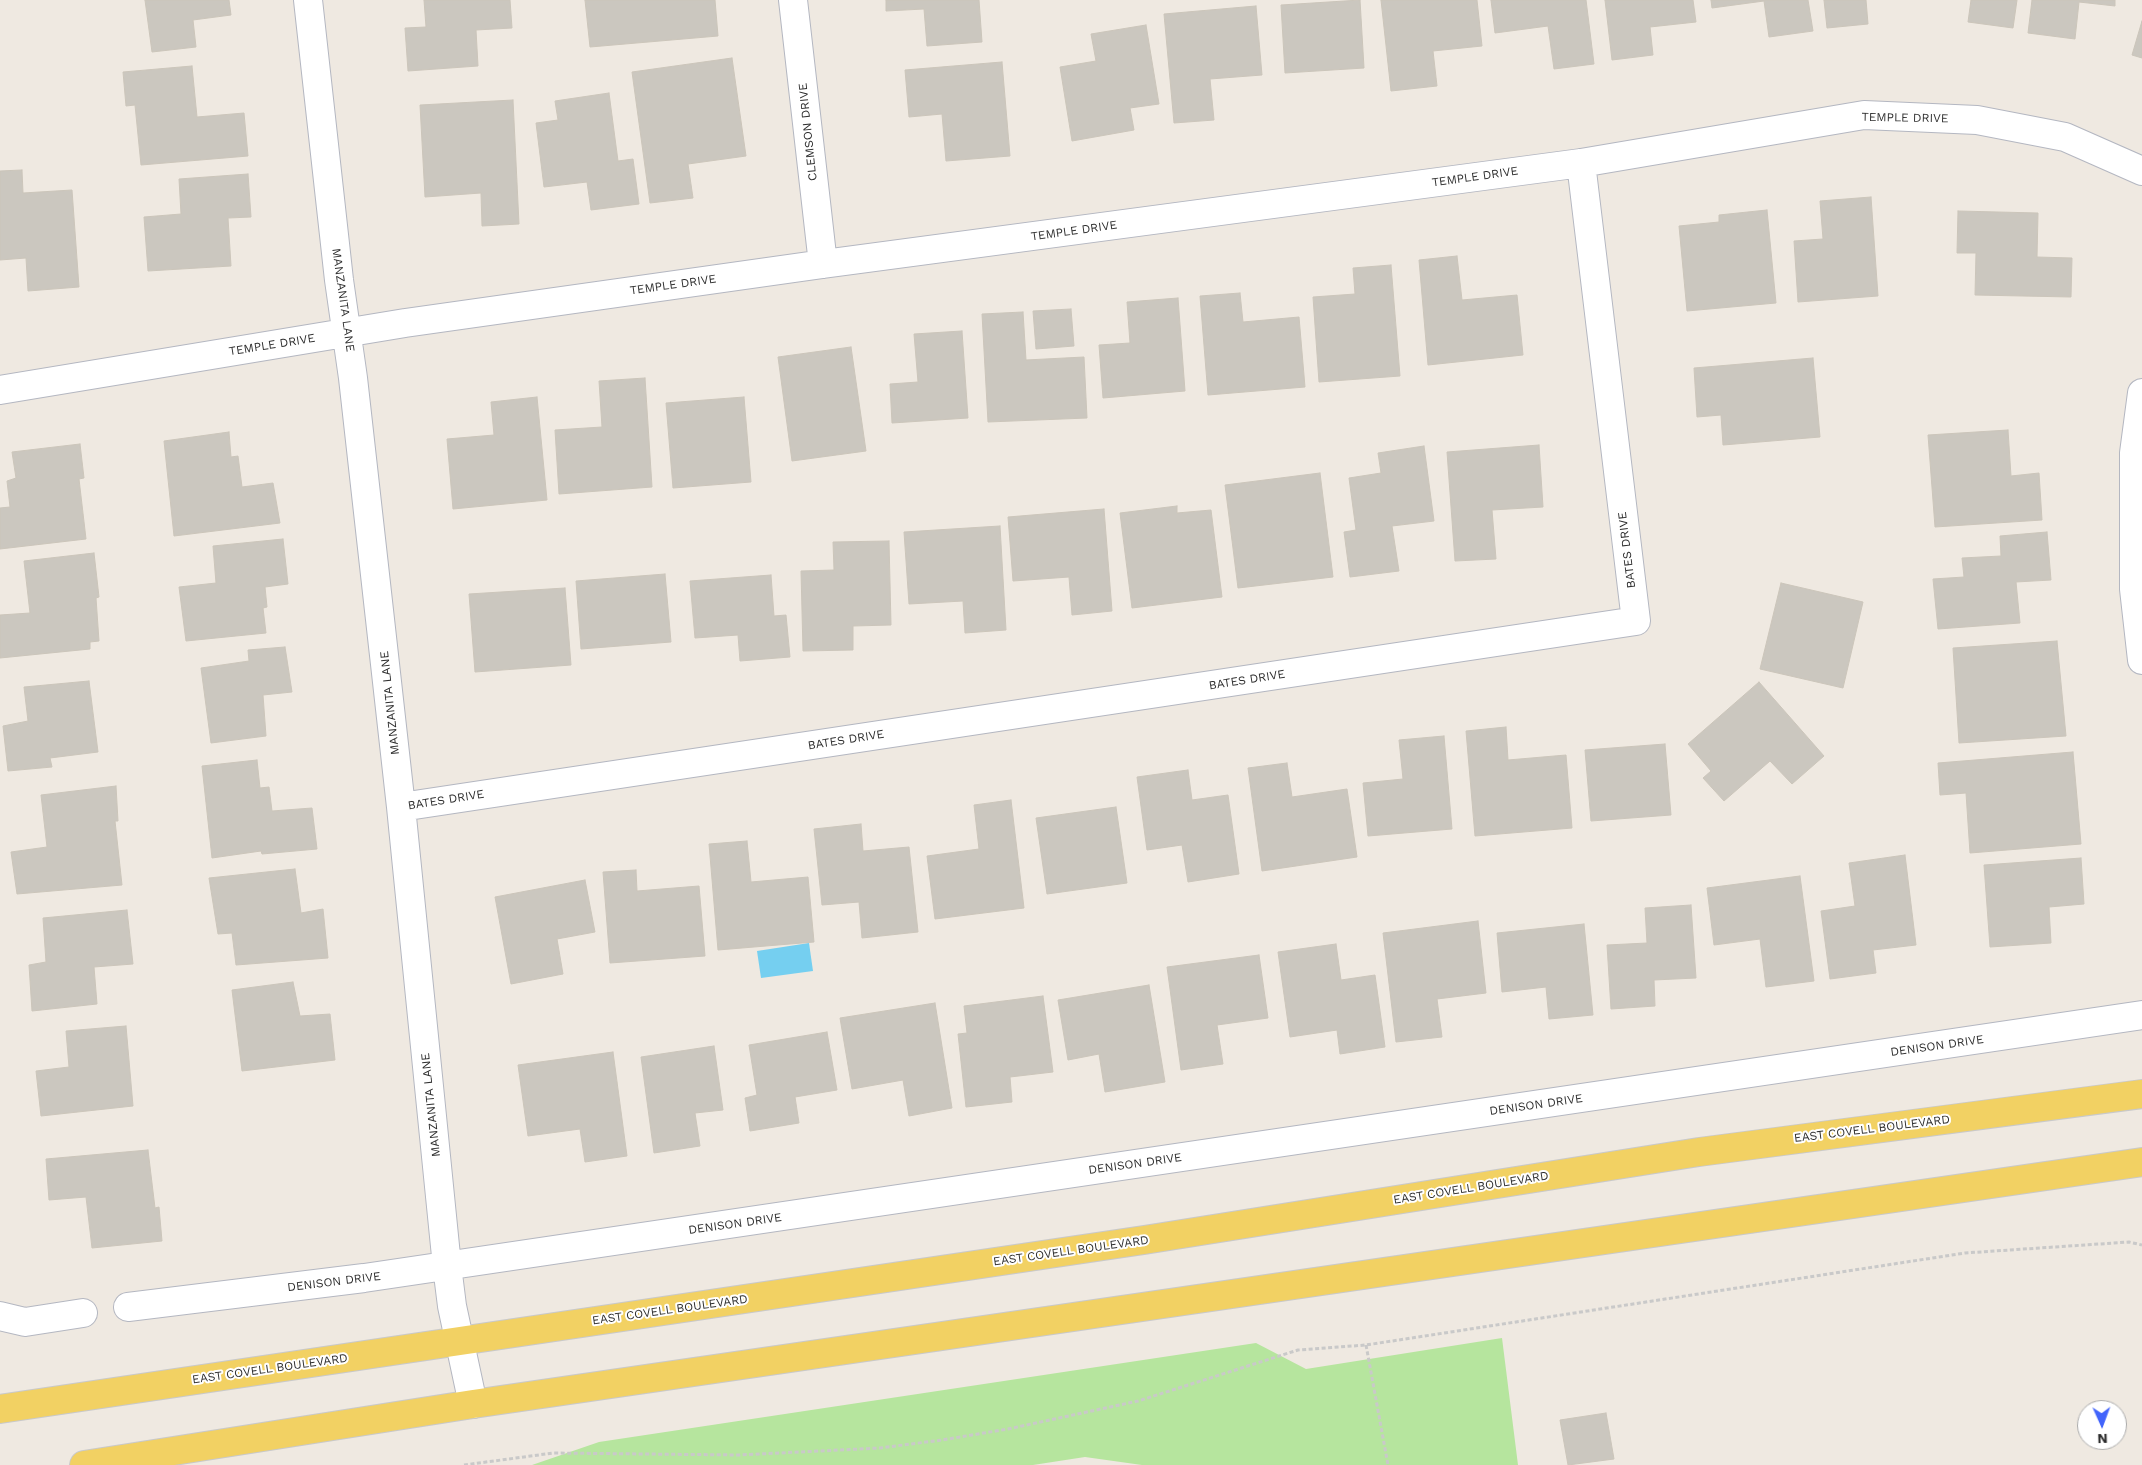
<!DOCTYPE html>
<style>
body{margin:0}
#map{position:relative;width:2142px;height:1465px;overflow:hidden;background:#efe9e1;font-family:"Work Sans",sans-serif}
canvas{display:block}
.north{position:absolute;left:2077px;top:1400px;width:50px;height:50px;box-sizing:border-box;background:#fff;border:1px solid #ababab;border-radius:50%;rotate:178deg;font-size:14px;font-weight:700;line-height:20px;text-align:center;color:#2e2e2e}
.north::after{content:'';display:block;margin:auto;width:18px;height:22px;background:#4264fb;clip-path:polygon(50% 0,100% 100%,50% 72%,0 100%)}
</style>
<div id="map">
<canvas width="2142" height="1465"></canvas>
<div class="north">N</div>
</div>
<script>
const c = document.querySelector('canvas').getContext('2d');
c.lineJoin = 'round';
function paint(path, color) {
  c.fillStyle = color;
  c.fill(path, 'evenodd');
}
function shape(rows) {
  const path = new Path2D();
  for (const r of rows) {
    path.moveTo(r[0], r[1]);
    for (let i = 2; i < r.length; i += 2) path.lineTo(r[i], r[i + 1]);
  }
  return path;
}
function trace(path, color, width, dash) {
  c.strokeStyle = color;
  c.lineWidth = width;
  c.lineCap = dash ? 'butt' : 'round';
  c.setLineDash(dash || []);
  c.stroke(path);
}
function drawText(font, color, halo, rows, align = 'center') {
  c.font = font + ' "Work Sans",sans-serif';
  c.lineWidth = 4;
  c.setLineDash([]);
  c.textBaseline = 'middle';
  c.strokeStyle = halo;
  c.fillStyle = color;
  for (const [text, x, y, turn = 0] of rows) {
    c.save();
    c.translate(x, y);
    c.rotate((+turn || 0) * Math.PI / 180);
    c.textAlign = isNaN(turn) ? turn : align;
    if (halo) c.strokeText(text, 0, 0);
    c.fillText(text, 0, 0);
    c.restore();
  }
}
paint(shape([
 [1502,1338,1518,1465,1142,1465,1085,1457,1033,1465,532,1465,599,1442,1256,1343,1306,1369]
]), '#b6e59e');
paint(shape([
 [809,943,813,971,761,978,757,951]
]), '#75cff0');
const building = shape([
 [145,0,229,0,231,15,193,20,196,47,152,52,145,0],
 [424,0,510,0,512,28,476,30,478,66,408,71,405,28,426,27,424,0],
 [585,0,715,0,718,36,590,47,585,0],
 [886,0,979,0,982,42,927,46,924,9,886,11,886,0],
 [1360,0,1364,68,1285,73,1281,5,1360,0],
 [1381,0,1477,0,1482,46,1433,51,1437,86,1391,91,1381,0],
 [1491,0,1586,0,1594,64,1554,69,1548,26,1495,33,1491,0],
 [1605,0,1693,0,1696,22,1650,27,1653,55,1612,60,1605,0],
 [1711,0,1808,0,1813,31,1769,37,1764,1,1712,8,1711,0],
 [1824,0,1866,0,1868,24,1827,28,1824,0],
 [1971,0,2017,0,2013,28,1968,22,1971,0],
 [2032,0,2115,0,2115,6,2079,2,2075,39,2028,33,2032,0],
 [1256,6,1262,75,1210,79,1214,120,1174,123,1164,14,1256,6],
 [2142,21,2142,58,2132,55,2142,21],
 [1146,25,1159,104,1130,108,1134,130,1072,141,1060,67,1096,61,1091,34,1146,25],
 [732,58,746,156,688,164,693,198,650,203,632,72,732,58],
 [1002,62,1010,156,946,161,942,114,909,117,905,70,1002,62],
 [192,66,197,117,244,113,248,156,141,165,135,105,126,106,123,72,192,66],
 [609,93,618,161,633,159,639,204,591,210,587,182,544,187,536,123,558,120,555,101,609,93],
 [513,100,519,224,482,226,481,193,425,197,420,105,513,100],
 [22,170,23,193,72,190,79,287,28,291,26,258,0,260,0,171,22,170],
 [248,174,251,217,228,218,231,266,148,271,144,217,181,214,179,179,248,174],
 [1871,197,1878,296,1798,302,1794,241,1823,239,1820,201,1871,197],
 [1767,210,1776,303,1687,311,1679,226,1719,222,1719,215,1767,210],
 [1958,211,2038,213,2037,257,2072,258,2071,297,1975,295,1976,253,1957,253,1958,211],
 [1457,256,1462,300,1517,295,1523,355,1428,365,1419,260,1457,256],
 [1391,265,1400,376,1319,382,1313,297,1355,294,1353,268,1391,265],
 [1240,293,1243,322,1299,317,1305,387,1208,395,1200,296,1240,293],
 [1178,298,1185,391,1103,398,1099,345,1130,343,1127,302,1178,298],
 [1071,309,1074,346,1036,349,1033,311,1071,309],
 [1023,312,1026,360,1084,357,1087,418,988,422,982,314,1023,312],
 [962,331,968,418,892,423,890,384,918,382,914,334,962,331],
 [851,347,866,451,792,461,778,357,851,347],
 [1813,358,1820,437,1723,445,1721,415,1697,417,1694,368,1813,358],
 [645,378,652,487,559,494,555,430,602,427,599,381,645,378],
 [537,397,547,500,453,509,447,439,494,435,491,402,537,397],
 [744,397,751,482,673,488,666,403,744,397],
 [2008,430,2011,476,2039,473,2042,520,1935,527,1928,435,2008,430],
 [229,432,231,457,238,456,242,487,273,483,280,523,174,536,164,441,229,432],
 [80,444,84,478,79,479,86,539,0,549,0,508,10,507,7,481,16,478,12,452,80,444],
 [1539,445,1543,507,1492,510,1496,559,1455,561,1447,452,1539,445],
 [1424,446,1434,521,1392,526,1399,571,1350,577,1344,532,1356,530,1349,478,1381,473,1378,453,1424,446],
 [1320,473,1333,577,1238,588,1225,485,1320,473],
 [1177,506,1177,513,1211,510,1222,597,1132,608,1120,513,1177,506],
 [1104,509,1112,611,1072,615,1069,577,1013,581,1008,517,1104,509],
 [1000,526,1006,630,965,633,963,601,909,604,904,532,1000,526],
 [2047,532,2051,580,2016,582,2020,623,1938,629,1933,579,1964,577,1962,558,2001,556,2000,536,2047,532],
 [283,539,288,584,265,587,267,607,263,608,266,633,186,641,179,587,216,583,213,546,283,539],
 [889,541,891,625,853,626,853,650,803,651,801,571,834,570,833,542,889,541],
 [94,553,99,597,96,598,99,641,90,642,90,649,0,658,0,615,30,613,24,561,94,553],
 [665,574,671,642,581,649,576,581,665,574],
 [771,575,774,616,786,615,790,657,740,661,738,635,695,638,690,581,771,575],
 [1781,583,1863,602,1843,688,1760,669,1781,583],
 [565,588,571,665,475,672,469,594,565,588],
 [2057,641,2066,736,1959,743,1953,648,2057,641],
 [285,647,292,692,263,695,266,736,211,743,201,668,249,661,248,650,285,647],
 [89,681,98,752,50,758,52,767,8,771,3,726,28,721,24,687,89,681],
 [1759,682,1824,756,1792,784,1770,761,1724,801,1703,778,1711,771,1688,744,1759,682],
 [1506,727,1508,760,1566,755,1572,828,1475,836,1466,731,1506,727],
 [1444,736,1452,829,1368,836,1363,783,1403,779,1399,740,1444,736],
 [1665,744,1671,815,1591,821,1585,750,1665,744],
 [2073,752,2081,844,1970,853,1966,793,1940,795,1938,763,2073,752],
 [257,760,260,788,269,787,272,811,312,808,317,849,262,854,261,851,212,858,202,766,257,760],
 [1287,763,1292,797,1347,789,1357,857,1262,871,1248,768,1287,763],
 [1188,770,1192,800,1228,795,1239,874,1188,882,1182,845,1147,850,1137,777,1188,770],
 [116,786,118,821,115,821,122,885,17,894,11,852,47,847,41,795,116,786],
 [1011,800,1024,908,935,919,927,856,979,849,974,805,1011,800],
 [1116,807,1127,883,1047,894,1036,818,1116,807],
 [861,824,863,851,909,847,918,932,862,938,859,902,822,905,814,829,861,824],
 [747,841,751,882,808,877,814,942,718,950,709,844,747,841],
 [1905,855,1916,945,1873,950,1876,973,1830,979,1821,911,1855,906,1849,863,1905,855],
 [2081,858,2084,904,2049,907,2051,943,1990,947,1984,865,2081,858],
 [295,869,301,913,323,909,328,958,236,965,232,933,218,934,209,878,295,869],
 [636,870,637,891,699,886,705,956,610,963,603,872,636,870],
 [1800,876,1814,981,1766,987,1760,939,1714,945,1707,888,1800,876],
 [585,880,595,932,557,939,563,974,511,984,495,897,585,880],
 [1691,905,1696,978,1654,980,1655,1006,1611,1009,1607,945,1647,943,1645,908,1691,905],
 [127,910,133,964,94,967,97,1004,32,1011,29,965,46,962,43,918,127,910],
 [1478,921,1486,993,1437,999,1442,1037,1396,1042,1383,933,1478,921],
 [1584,924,1593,1015,1549,1019,1546,987,1502,992,1497,933,1584,924],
 [1336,944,1341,980,1375,975,1385,1047,1340,1054,1337,1030,1290,1037,1278,952,1336,944],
 [1259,955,1268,1018,1217,1025,1223,1064,1181,1070,1167,967,1259,955],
 [293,982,300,1016,330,1014,335,1060,242,1071,232,990,293,982],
 [1149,985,1165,1082,1105,1092,1099,1054,1068,1060,1058,1000,1149,985],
 [1043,996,1053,1072,1010,1077,1012,1102,966,1107,958,1034,967,1033,964,1006,1043,996],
 [935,1003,952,1108,909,1116,903,1080,852,1089,840,1018,935,1003],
 [126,1026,133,1106,41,1116,36,1071,69,1067,66,1031,126,1026],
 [827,1032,837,1090,795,1097,799,1123,750,1131,745,1098,757,1095,749,1045,827,1032],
 [714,1046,723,1110,695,1113,700,1146,654,1153,641,1057,714,1046],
 [613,1052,627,1156,585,1162,580,1129,528,1136,518,1065,613,1052],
 [148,1150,155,1208,159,1207,162,1241,92,1248,86,1197,49,1200,46,1159,148,1150],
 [1606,1413,1614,1459,1568,1465,1560,1420,1606,1413]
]);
paint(building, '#cbc7bf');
trace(building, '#cbc5ba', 1);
const minor = shape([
 [308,0,339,280,353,378,401,807,447,1266,452,1306,473,1404],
 [793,0,823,264],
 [0,390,405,323,823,264,1581,163,1864,115,1977,120,2065,137,2142,171],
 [2142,393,2134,453,2134,589,2142,660],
 [401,807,1636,621,1581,163],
 [128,1307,364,1278,2142,1015],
 [0,1316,25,1322,83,1313]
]);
const primary = shape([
 [0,1409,1144,1240,1699,1152,2142,1094],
 [84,1465,473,1404,2142,1162]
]);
trace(minor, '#b4b7c1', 30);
trace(primary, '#c9c9c9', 30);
trace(shape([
 [1366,1345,1388,1465],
 [464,1465,553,1453,739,1455,880,1448,942,1440,1008,1429,1138,1401,1298,1350,1366,1345,1965,1253,2129,1242,2142,1245]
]), '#c9c9c9', 3, [4, 2.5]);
trace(minor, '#fff', 28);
trace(primary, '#f2d163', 28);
drawText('12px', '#2e2e2e', '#fff', [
 ["TEMPLE DRIVE",1905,118,1],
 ["CLEMSON DRIVE",808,132,-96],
 ["TEMPLE DRIVE",1475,177,-8],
 ["TEMPLE DRIVE",1074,231,-8],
 ["TEMPLE DRIVE",673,285,-8],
 ["MANZANITA LANE",343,300,82],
 ["TEMPLE DRIVE",272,345,-9],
 ["BATES DRIVE",1627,550,-97],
 ["BATES DRIVE",1247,680,-9],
 ["MANZANITA LANE",390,703,-96],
 ["BATES DRIVE",846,740,-9],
 ["BATES DRIVE",446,800,-9],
 ["DENISON DRIVE",1937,1046,-8],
 ["MANZANITA LANE",431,1105,-96],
 ["DENISON DRIVE",1536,1105,-8],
 ["EAST COVELL BOULEVARD",1872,1129,-7],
 ["DENISON DRIVE",1135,1164,-8],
 ["EAST COVELL BOULEVARD",1471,1188,-9],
 ["DENISON DRIVE",735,1224,-8],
 ["EAST COVELL BOULEVARD",1071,1251,-8],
 ["DENISON DRIVE",334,1282,-7],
 ["EAST COVELL BOULEVARD",670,1310,-8],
 ["EAST COVELL BOULEVARD",270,1369,-8]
]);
</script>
